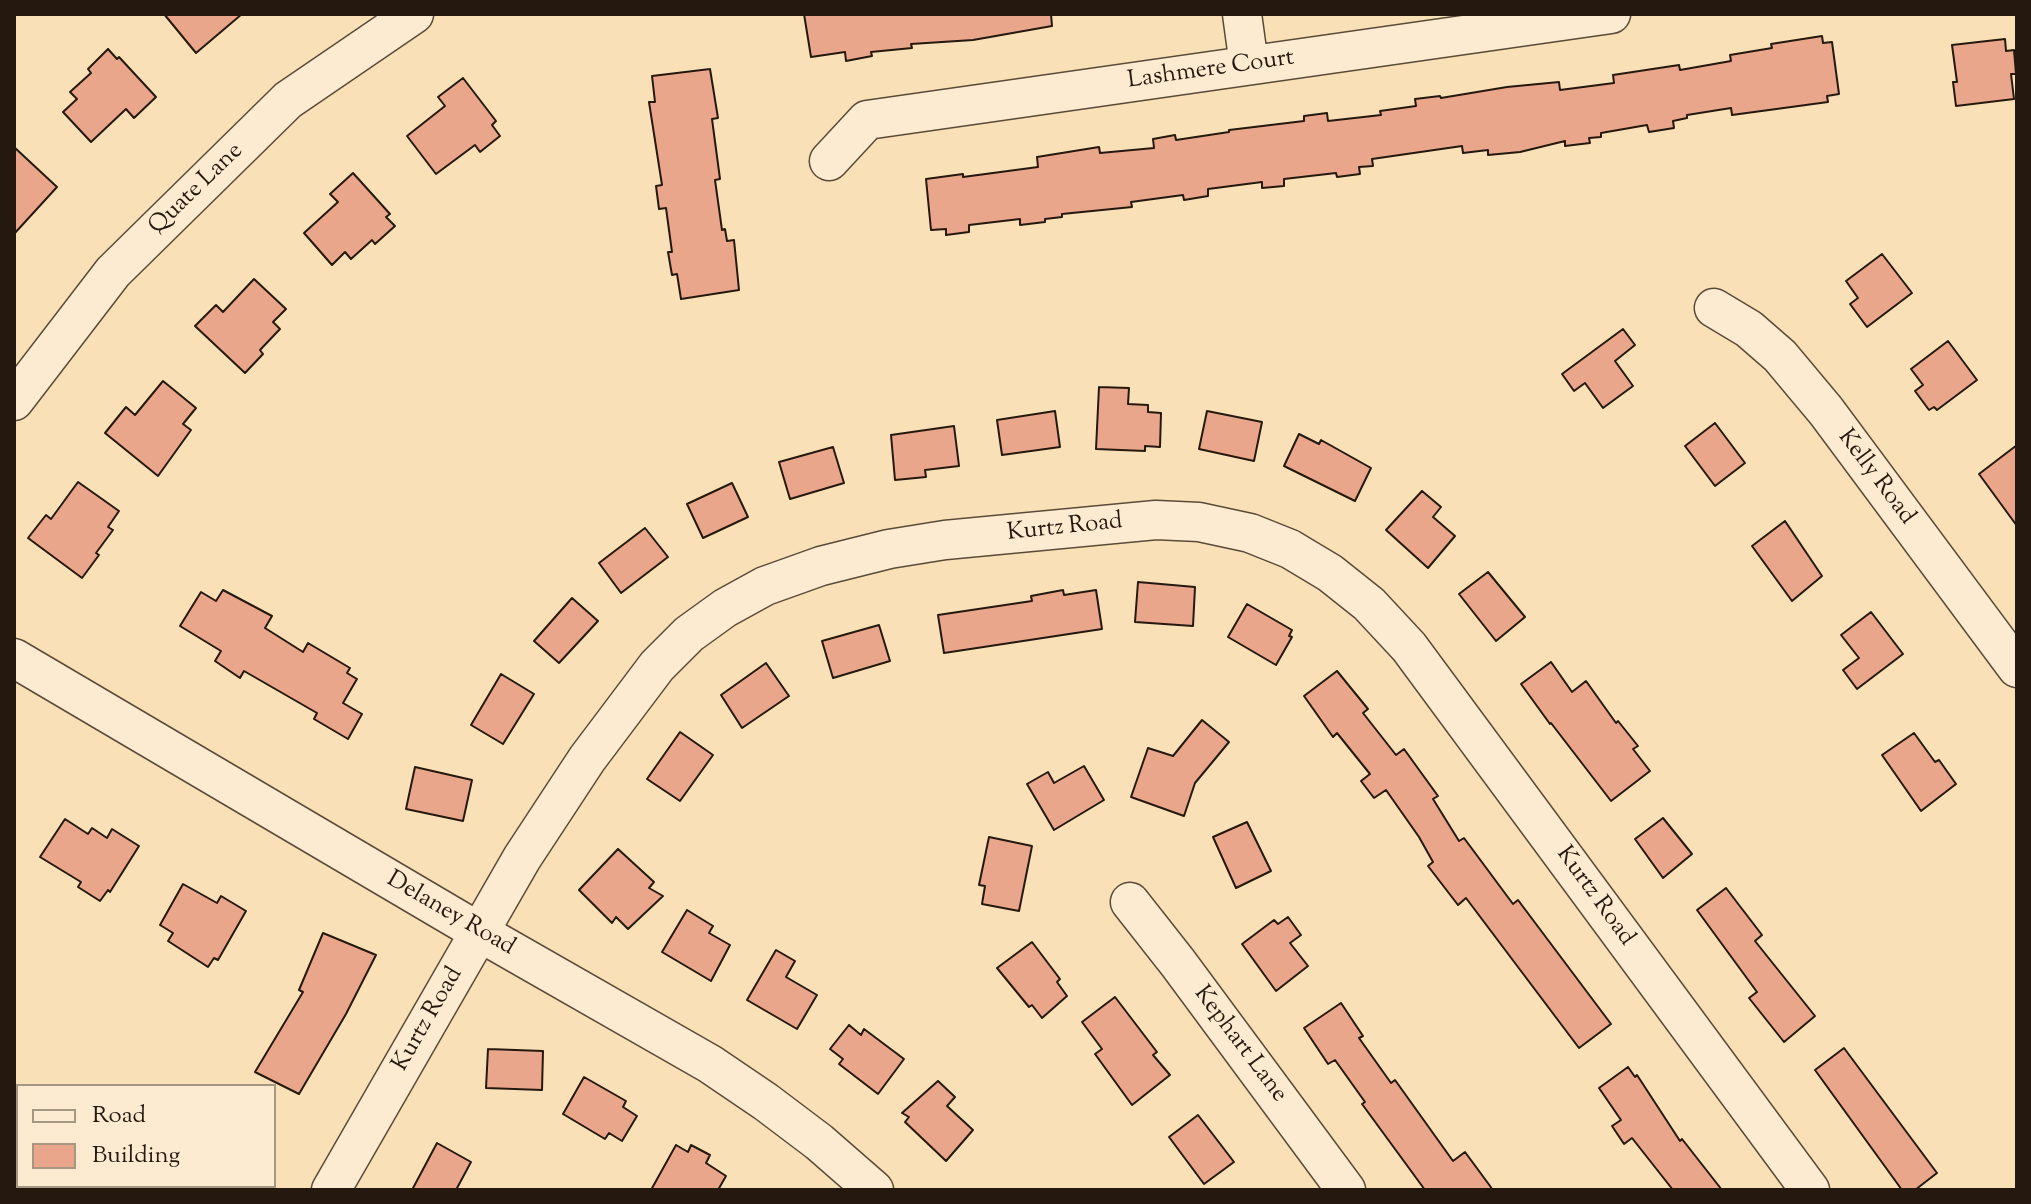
<!DOCTYPE html>
<style>
body{margin:0}
#map{position:relative;width:2031px;height:1204px;overflow:hidden;background:#fae0b6;font-family:"Sorts Mill Goudy",serif}
canvas{display:block}
.frame{position:absolute;inset:0;border:16px solid #25190f;pointer-events:none}
.legend{position:absolute;left:16px;top:1084px;width:260px;height:104px;box-sizing:border-box;background:#fcebd0;border:2px solid #a69783;margin:0;padding:10px 14px;list-style:none;font-size:24px;color:#25190f}
.legend li{display:flex;align-items:center;gap:16px;height:40px}
.legend b{width:40px;border:2px solid #a69783}
</style>
<div id="map">
<canvas width="2031" height="1204"></canvas>
<div class="frame"></div>
<ul class="legend">
<li><b style="height:10px;background:#fcebd0"></b>Road</li>
<li><b style="height:22px;background:#eaa68b"></b>Building</li>
</ul>
</div>
<script>
const c = document.querySelector('canvas').getContext('2d');
c.lineJoin = 'round';
function paint(path, color) {
  c.fillStyle = color;
  c.fill(path, 'evenodd');
}
function shape(rows) {
  const path = new Path2D();
  for (const r of rows) {
    path.moveTo(r[0], r[1]);
    for (let i = 2; i < r.length; i += 2) path.lineTo(r[i], r[i + 1]);
  }
  return path;
}
function trace(path, color, width, dash) {
  c.strokeStyle = color;
  c.lineWidth = width;
  c.lineCap = dash ? 'butt' : 'round';
  c.setLineDash(dash || []);
  c.stroke(path);
}
function drawText(font, color, halo, rows, align = 'center') {
  c.font = font + ' "Sorts Mill Goudy",serif';
  c.lineWidth = 6;
  c.setLineDash([]);
  c.textBaseline = 'middle';
  c.strokeStyle = halo;
  c.fillStyle = color;
  for (const [text, x, y, turn = 0] of rows) {
    c.save();
    c.translate(x, y);
    c.rotate((+turn || 0) * Math.PI / 180);
    c.textAlign = isNaN(turn) ? turn : align;
    if (halo) c.strokeText(text, 0, 0);
    c.fillText(text, 0, 0);
    c.restore();
  }
}
const building = shape([
 [164,14,242,14,196,53,164,14],
 [804,14,1051,14,1052,26,973,40,911,44,912,48,871,52,872,56,846,61,845,52,811,57,804,14],
 [1822,36,1823,43,1832,42,1839,94,1827,96,1828,102,1732,115,1731,108,1687,115,1687,118,1673,121,1674,128,1649,132,1647,125,1601,133,1601,137,1589,138,1590,143,1565,146,1565,141,1520,152,1488,155,1488,150,1463,153,1462,146,1372,159,1373,166,1359,167,1360,174,1337,177,1336,173,1284,179,1284,186,1262,188,1262,182,1208,189,1208,196,1184,200,1183,195,1131,202,1132,207,1062,214,1062,217,1045,219,1045,222,1020,225,1020,219,969,225,969,232,946,235,946,229,931,230,926,179,963,174,963,177,1038,167,1037,157,1099,147,1100,153,1154,148,1153,139,1175,135,1176,140,1229,132,1229,130,1304,121,1304,116,1327,113,1328,121,1381,115,1380,111,1416,106,1415,99,1440,96,1441,98,1507,87,1559,82,1560,90,1614,83,1613,75,1679,65,1680,70,1731,61,1730,55,1772,48,1771,44,1822,36],
 [2005,39,2006,51,2014,50,2016,74,2011,74,2014,99,1956,106,1953,82,1957,82,1952,45,2005,39],
 [108,49,117,59,119,57,156,97,134,118,126,109,91,142,63,112,77,99,70,92,91,73,88,69,108,49],
 [710,69,718,118,712,119,720,179,715,180,722,230,725,229,727,241,734,240,739,290,681,299,677,274,672,275,668,252,672,252,666,208,659,209,656,186,662,185,649,102,655,102,652,76,710,69],
 [463,78,496,121,492,125,500,136,480,152,475,145,436,174,407,136,445,106,438,97,463,78],
 [14,147,57,187,14,234,14,147],
 [353,173,390,214,386,217,395,226,375,244,372,240,351,259,345,252,332,265,304,233,338,202,330,194,353,173],
 [1882,254,1912,293,1867,327,1850,304,1858,298,1846,281,1882,254],
 [254,279,286,309,273,322,280,329,260,350,263,354,245,373,195,326,216,305,223,312,254,279],
 [1623,329,1635,345,1615,361,1633,386,1603,408,1585,383,1574,391,1562,374,1623,329],
 [1948,341,1977,380,1937,410,1934,407,1929,410,1915,391,1923,385,1911,369,1948,341],
 [163,381,196,408,183,424,191,430,158,476,105,433,126,407,135,415,163,381],
 [1099,387,1129,388,1128,404,1148,405,1148,412,1161,413,1160,447,1145,446,1145,451,1096,449,1099,387],
 [1055,411,1060,447,1002,455,997,420,1055,411],
 [1207,411,1262,422,1254,461,1199,449,1207,411],
 [1715,423,1745,463,1715,486,1685,446,1715,423],
 [954,426,959,466,925,470,926,477,895,480,891,435,954,426],
 [1299,434,1319,444,1321,440,1371,468,1355,501,1284,466,1299,434],
 [2017,445,2017,526,1979,474,2017,445],
 [833,447,844,483,790,499,779,462,833,447],
 [78,482,119,511,108,527,113,530,96,553,99,555,82,578,28,538,46,515,51,519,78,482],
 [732,483,748,517,703,538,687,504,732,483],
 [1422,491,1441,507,1433,517,1455,536,1428,568,1386,530,1422,491],
 [1785,521,1822,576,1792,601,1752,546,1785,521],
 [645,528,668,557,621,593,599,563,645,528],
 [1488,572,1525,617,1496,641,1459,594,1488,572],
 [1138,582,1195,587,1193,626,1135,622,1138,582],
 [223,590,272,616,265,628,303,652,308,643,350,668,347,673,357,679,343,703,362,714,348,739,314,719,317,713,244,671,240,678,215,661,221,651,180,626,201,592,216,601,223,590],
 [1063,590,1064,595,1096,590,1102,629,944,653,938,615,1032,601,1031,596,1063,590],
 [572,598,598,621,559,663,534,641,572,598],
 [1247,604,1292,630,1289,636,1292,637,1276,665,1228,637,1247,604],
 [1871,612,1903,654,1857,689,1843,670,1859,658,1841,635,1871,612],
 [879,625,890,661,833,678,822,641,879,625],
 [1551,662,1572,692,1586,681,1616,723,1618,721,1638,746,1633,749,1650,771,1611,801,1551,723,1550,724,1521,684,1551,662],
 [766,663,789,696,742,728,721,695,766,663],
 [1337,671,1368,709,1363,713,1396,755,1404,749,1438,796,1433,799,1459,841,1464,838,1513,904,1518,900,1611,1024,1579,1048,1466,898,1458,905,1428,866,1433,862,1419,837,1386,790,1374,798,1361,781,1370,774,1337,733,1333,737,1304,696,1337,671],
 [501,674,534,694,503,744,471,725,501,674],
 [1202,720,1229,742,1195,783,1184,816,1131,797,1148,748,1173,756,1202,720],
 [680,732,713,755,680,801,647,779,680,732],
 [1914,733,1935,762,1939,760,1956,784,1921,811,1882,755,1914,733],
 [1084,766,1104,800,1054,830,1027,784,1048,772,1054,783,1084,766],
 [415,767,472,780,463,821,406,809,415,767],
 [1663,818,1692,854,1663,878,1635,839,1663,818],
 [65,819,88,834,92,828,107,838,112,829,139,846,110,892,108,890,100,901,78,887,81,882,40,857,65,819],
 [1247,822,1271,871,1236,888,1213,837,1247,822],
 [989,837,1032,846,1019,911,982,904,985,886,979,885,989,837],
 [618,849,654,882,649,888,663,896,628,929,616,917,612,923,579,890,618,849],
 [183,884,217,903,221,896,246,911,218,960,214,958,208,967,168,941,173,933,160,925,183,884],
 [1726,888,1762,935,1755,941,1815,1016,1784,1042,1749,998,1757,992,1697,910,1726,888],
 [687,910,713,926,709,933,730,945,711,981,662,952,687,910],
 [1288,917,1301,935,1290,943,1308,966,1276,991,1242,944,1274,920,1278,924,1288,917],
 [323,933,376,955,346,1014,299,1094,255,1072,303,992,299,990,323,933],
 [1032,942,1060,979,1057,982,1067,996,1042,1018,1032,1005,1029,1007,997,968,1032,942],
 [776,950,795,961,786,977,817,995,797,1029,747,1000,776,950],
 [1115,997,1157,1052,1153,1055,1170,1075,1132,1105,1095,1054,1102,1049,1082,1022,1115,997],
 [1341,1003,1363,1036,1359,1038,1391,1083,1395,1080,1453,1161,1465,1152,1493,1190,1425,1190,1362,1104,1365,1102,1335,1060,1328,1064,1304,1028,1341,1003],
 [849,1025,861,1035,864,1029,904,1059,878,1094,839,1064,843,1059,830,1049,849,1025],
 [1844,1048,1937,1173,1915,1190,1902,1190,1815,1070,1844,1048],
 [488,1049,543,1051,542,1090,486,1088,488,1049],
 [1628,1067,1635,1077,1637,1075,1680,1141,1682,1139,1722,1190,1673,1190,1632,1138,1624,1144,1612,1126,1621,1120,1599,1088,1628,1067],
 [584,1077,626,1101,623,1107,637,1116,622,1141,609,1133,605,1139,563,1114,584,1077],
 [938,1081,955,1097,947,1106,973,1130,946,1161,905,1122,909,1117,902,1113,938,1081],
 [1198,1115,1234,1162,1204,1184,1169,1137,1198,1115],
 [437,1143,471,1162,456,1190,412,1190,437,1143],
 [676,1145,688,1152,691,1145,710,1155,706,1163,726,1176,718,1190,651,1190,676,1145]
]);
paint(building, '#eaa68b');
trace(building, '#25190f', 2);
const minor = shape([
 [1242,14,1249,65],
 [829,161,867,120,1611,14],
 [1714,308,1749,329,1780,356,1826,411,2017,668],
 [14,401,113,272,288,100,414,14],
 [14,658,479,932,710,1064,766,1102,819,1142,874,1190],
 [1130,902,1178,963,1346,1190],
 [331,1190,522,858,587,759,657,666,689,634,725,608,765,586,821,566,889,549,945,540,1156,520,1199,522,1250,533,1290,549,1330,573,1369,604,1409,647,1810,1190]
]);
trace(minor, '#5a4b39', 41);
trace(minor, '#fcebd0', 38);
drawText('24px', '#25190f', '#fcebd0', [
 ["Lashmere Court",1211,71,-8],
 ["Quate Lane",197,190,-44],
 ["Kelly Road",1875,478,53],
 ["Kurtz Road",1065,529,-6],
 ["Kurtz Road",1594,897,54],
 ["Delaney Road",450,915,30],
 ["Kurtz Road",429,1020,-60],
 ["Kephart Lane",1239,1045,53]
]);
</script>
